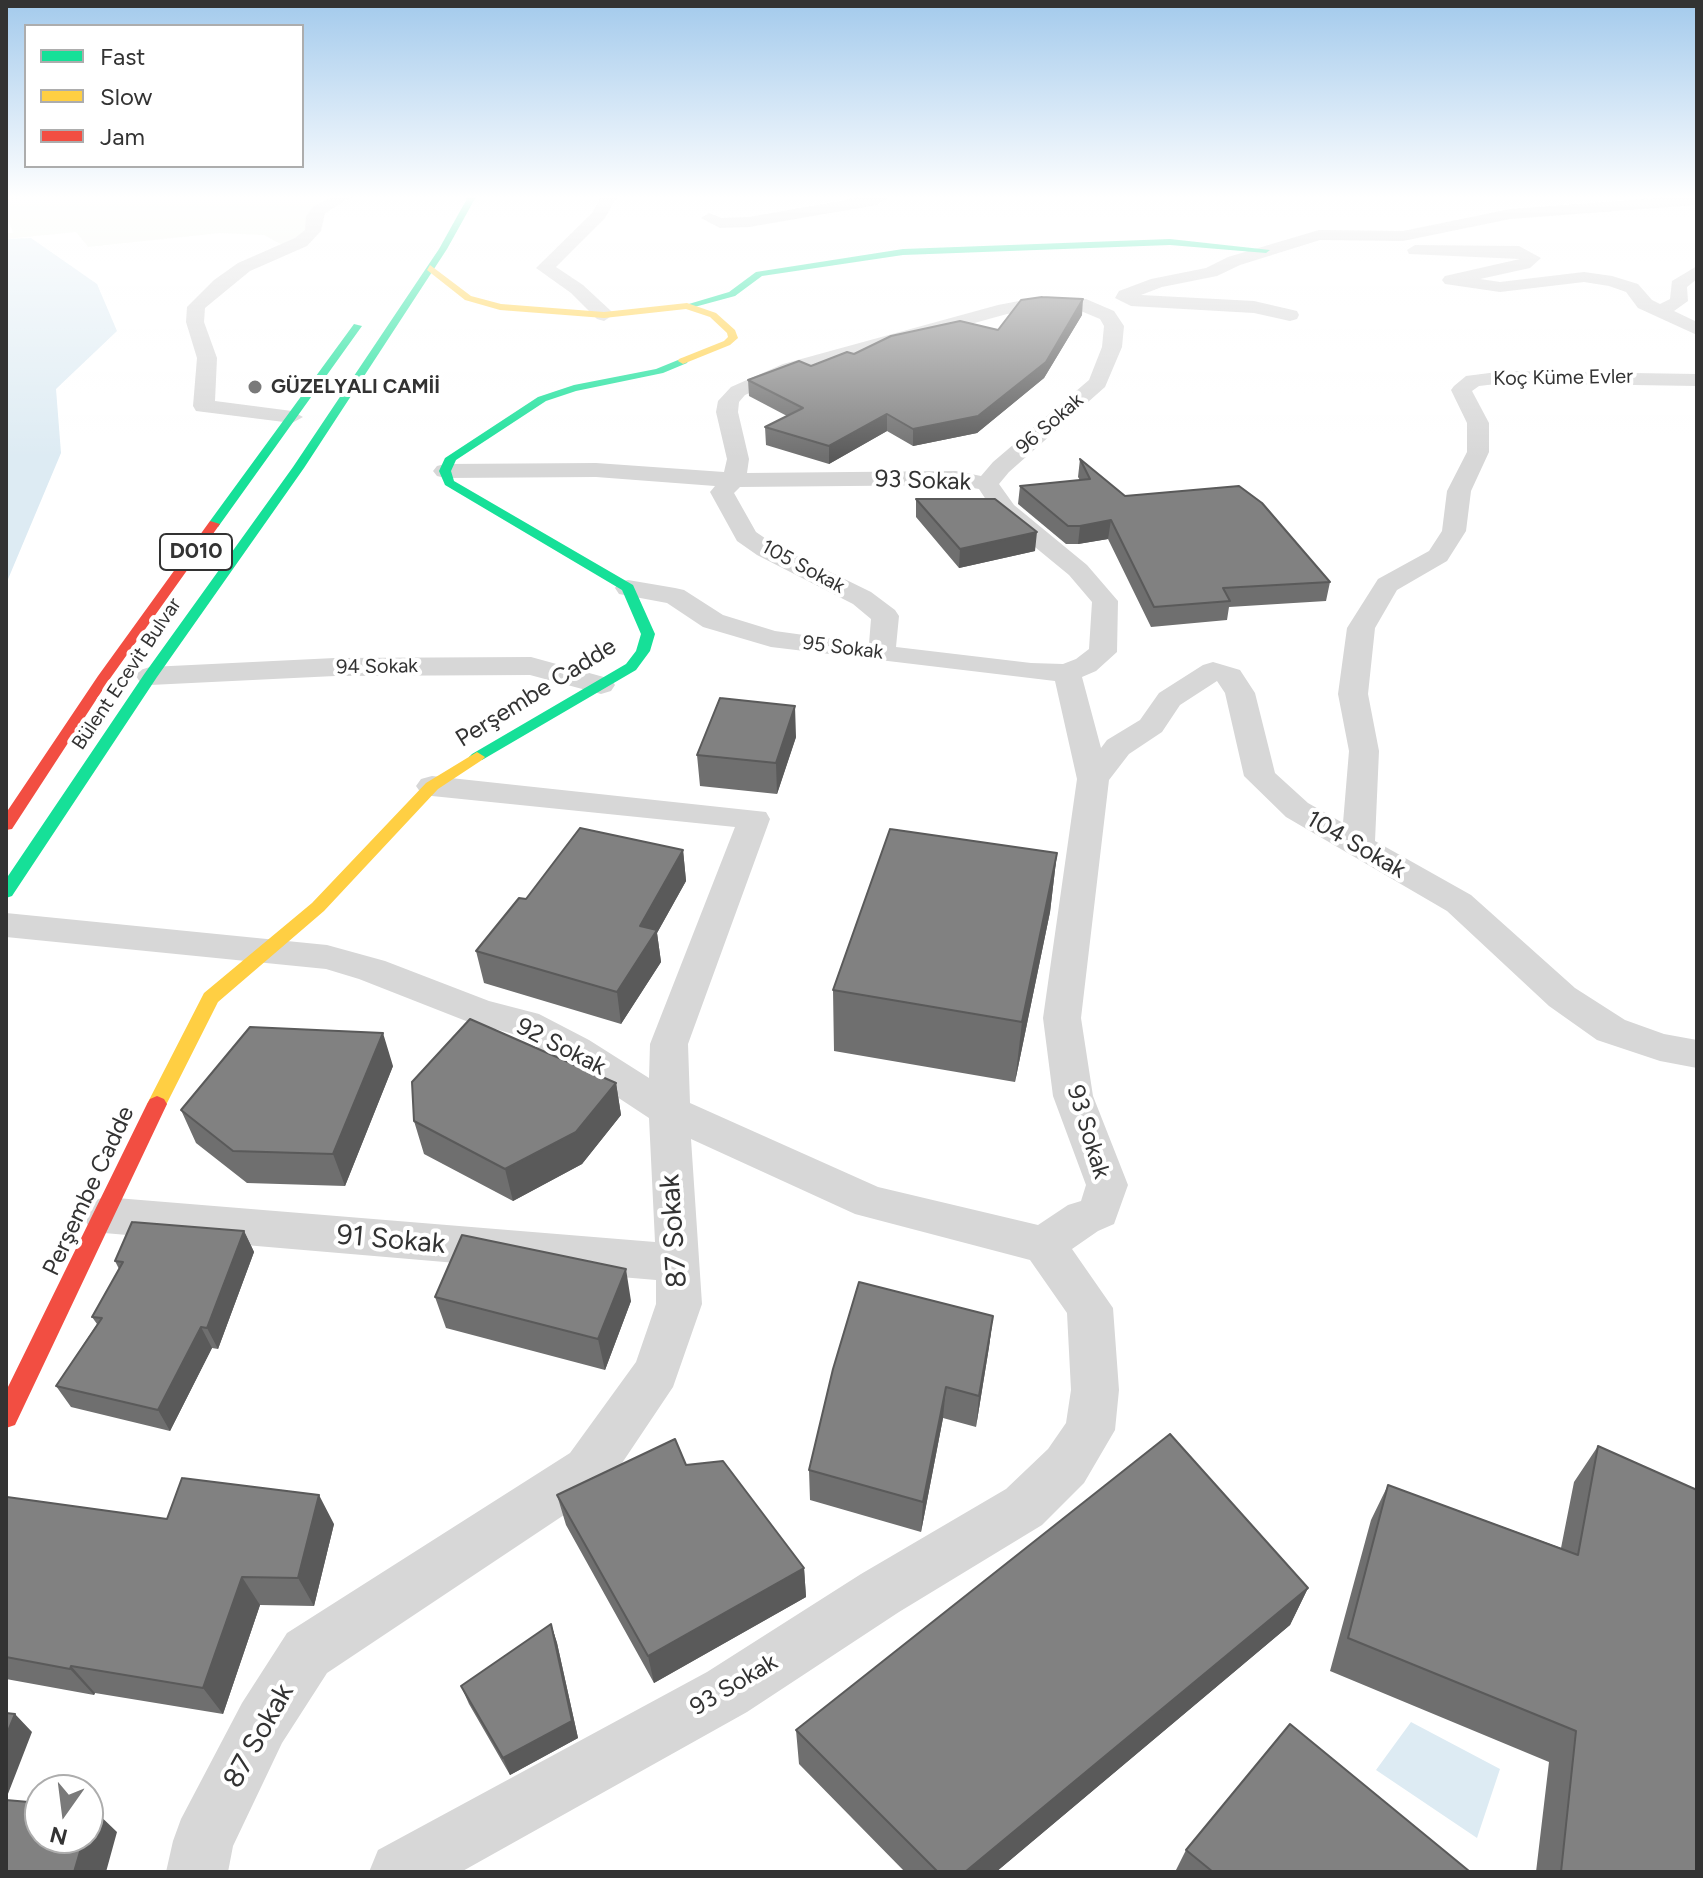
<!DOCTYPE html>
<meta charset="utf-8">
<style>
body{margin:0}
#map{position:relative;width:1703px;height:1878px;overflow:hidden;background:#fff;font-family:Figtree,sans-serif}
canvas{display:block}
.frame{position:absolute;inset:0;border:8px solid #333;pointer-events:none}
.legend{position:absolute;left:24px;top:24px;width:280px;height:144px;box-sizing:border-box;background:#fff;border:2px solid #adadad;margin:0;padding:10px 14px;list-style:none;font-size:24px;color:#333}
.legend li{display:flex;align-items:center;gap:16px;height:40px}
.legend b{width:40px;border:2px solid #adadad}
.north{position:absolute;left:24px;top:1774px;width:80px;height:80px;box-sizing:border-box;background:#fff;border:2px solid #adadad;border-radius:50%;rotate:194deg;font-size:22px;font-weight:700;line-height:32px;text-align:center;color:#333}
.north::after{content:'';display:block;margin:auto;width:28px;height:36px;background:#7a7a7a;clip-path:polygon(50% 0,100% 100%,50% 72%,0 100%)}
</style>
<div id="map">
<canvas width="1703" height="1878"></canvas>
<div class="frame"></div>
<ul class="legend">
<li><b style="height:10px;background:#16e098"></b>Fast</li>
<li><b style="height:10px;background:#ffcf43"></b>Slow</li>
<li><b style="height:10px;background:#f24e42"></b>Jam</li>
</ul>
<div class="north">N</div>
</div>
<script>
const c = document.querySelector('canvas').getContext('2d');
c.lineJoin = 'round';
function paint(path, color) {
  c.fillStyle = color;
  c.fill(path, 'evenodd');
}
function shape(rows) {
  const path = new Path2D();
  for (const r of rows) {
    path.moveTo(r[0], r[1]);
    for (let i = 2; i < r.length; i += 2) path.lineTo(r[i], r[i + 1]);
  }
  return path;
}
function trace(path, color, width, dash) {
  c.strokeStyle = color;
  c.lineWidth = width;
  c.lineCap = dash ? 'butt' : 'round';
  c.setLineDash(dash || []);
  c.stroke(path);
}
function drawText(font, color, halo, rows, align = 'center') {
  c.font = font + ' Figtree,sans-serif';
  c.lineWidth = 8;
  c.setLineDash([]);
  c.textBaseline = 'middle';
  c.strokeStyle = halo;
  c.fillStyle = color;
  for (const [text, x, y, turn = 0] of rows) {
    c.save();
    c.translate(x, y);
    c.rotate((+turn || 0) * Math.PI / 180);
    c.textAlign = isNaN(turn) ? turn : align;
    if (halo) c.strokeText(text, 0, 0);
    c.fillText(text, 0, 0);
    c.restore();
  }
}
paint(shape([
 [36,195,347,195,288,248,264,235,220,233,88,247,76,232,6,239,6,233,13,233,6,214,6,200]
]), '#f1f5ed');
paint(shape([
 [31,238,97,284,117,331,56,389,61,453,6,584,6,239],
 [1411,1722,1500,1769,1477,1838,1376,1770]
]), '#ddebf3');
paint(shape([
 [335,195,355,195,325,213,321,231,307,246,250,271,205,308,204,322,217,358,215,401,292,411,303,417,292,423,196,411,193,406,197,358,186,322,187,307,214,280,238,263,295,238,305,230,306,216,313,207,335,195],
 [602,195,618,195,605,218,556,267,583,285,611,311,613,315,604,321,597,319,571,293,536,268,592,213,602,195],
 [873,195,891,195,877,205,749,227,720,228,701,218,709,213,722,218,749,217,873,195],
 [1697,195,1697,205,1510,219,1403,241,1320,240,1240,265,1217,276,1162,287,1141,295,1254,301,1297,311,1299,315,1297,319,1290,321,1254,313,1131,306,1115,298,1119,291,1151,279,1206,268,1228,257,1319,230,1403,231,1510,209,1697,195],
 [1415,245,1519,246,1541,258,1530,268,1480,279,1500,282,1584,272,1612,276,1638,284,1652,300,1660,304,1670,299,1672,281,1697,266,1697,279,1687,287,1688,301,1674,311,1697,322,1697,335,1638,308,1626,292,1609,286,1584,282,1500,292,1445,284,1442,280,1445,276,1520,259,1409,254,1407,250,1415,245],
 [1040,297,1086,299,1114,311,1124,326,1122,347,1105,387,1009,472,999,484,1014,505,1087,565,1118,601,1117,652,1096,671,1082,677,1101,748,1107,740,1140,720,1159,693,1203,665,1213,662,1240,670,1255,693,1275,773,1308,803,1343,823,1349,751,1338,694,1347,628,1378,579,1429,551,1442,531,1447,491,1467,452,1467,423,1451,390,1454,386,1466,376,1505,371,1697,374,1697,386,1505,383,1479,386,1472,391,1489,423,1489,452,1471,491,1466,531,1447,561,1397,590,1375,628,1368,694,1379,751,1375,841,1471,895,1575,988,1625,1020,1664,1034,1697,1040,1697,1068,1660,1061,1597,1040,1549,1006,1447,911,1286,817,1244,776,1225,693,1217,681,1180,705,1162,732,1129,754,1109,780,1081,1018,1093,1096,1128,1185,1114,1224,1098,1231,1072,1249,1113,1308,1119,1390,1115,1430,1084,1483,1042,1525,899,1612,747,1712,461,1872,369,1872,378,1850,707,1672,861,1574,1006,1489,1048,1449,1066,1423,1071,1390,1067,1313,1030,1260,855,1214,691,1139,702,1304,673,1387,606,1487,327,1673,282,1743,233,1846,228,1872,166,1872,173,1841,181,1819,242,1703,287,1633,570,1453,636,1362,656,1304,656,1280,104,1233,89,1227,82,1215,89,1203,104,1197,655,1242,649,1118,561,1060,513,1034,466,1021,359,979,326,969,6,937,6,913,327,945,385,961,489,1001,539,1014,589,1040,649,1078,650,1044,735,827,432,796,421,793,416,786,421,779,432,776,766,812,770,819,688,1044,690,1103,878,1187,1038,1225,1068,1205,1081,1201,1086,1185,1053,1096,1043,1018,1077,779,1055,681,771,647,703,627,667,603,619,594,615,588,619,582,628,580,675,588,684,590,723,615,775,631,869,644,871,619,853,604,757,555,737,541,710,492,715,486,596,477,445,478,437,476,433,471,437,466,445,464,596,463,724,472,727,459,716,412,718,401,731,387,783,364,998,305,1040,297],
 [1040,309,1076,309,1100,319,1104,326,1102,347,1089,380,993,462,981,476,956,471,747,473,749,459,738,412,739,402,745,395,797,372,1007,314,1040,309],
 [956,485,979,489,996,515,1069,575,1092,602,1089,649,1076,659,1063,664,1031,663,896,647,899,616,895,610,871,592,775,545,756,532,734,493,740,487,956,485],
 [531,657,611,679,615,685,611,691,601,694,530,675,335,676,150,685,140,682,136,676,140,670,150,667,335,658,531,657]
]), '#d7d7d7');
paint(shape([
 [469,195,477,195,447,249,304,468,157,677,12,896,6,898,6,879,145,673,293,467,439,249,469,195],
 [1170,239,1270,250,1266,253,1170,245,903,255,762,276,735,296,687,309,682,306,729,292,756,272,903,249,1170,239],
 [354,324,362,326,218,527,210,527,210,521,354,324],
 [683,358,688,361,687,363,663,373,576,391,546,401,456,460,451,471,454,481,633,585,655,634,650,651,636,670,482,760,472,760,469,757,472,754,626,664,636,651,641,634,622,590,445,485,439,471,445,458,538,397,574,385,656,369,683,358]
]), '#16e098');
paint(shape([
 [430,265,471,296,501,304,604,312,687,303,716,313,735,330,738,338,730,345,683,364,678,361,679,359,724,341,728,337,727,333,710,317,686,309,604,318,500,310,465,300,427,270,430,265],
 [477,752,485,757,482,760,438,789,324,911,218,1002,164,1109,150,1109,147,1104,204,993,312,903,426,783,477,752]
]), '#ffcf43');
paint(shape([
 [210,521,220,524,109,680,12,829,6,830,6,813,98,676,210,521],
 [157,1096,164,1099,167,1104,15,1425,6,1428,6,1391,147,1104,150,1099,157,1096]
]), '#f24e42');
paint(shape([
 [1082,315,1044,378,977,433,913,446,887,431,829,464,766,445,765,427,787,416,749,396,748,380,811,366],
 [1080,459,1125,496,1330,582,1326,601,1229,607,1227,620,1151,627,1108,539,1078,544,1066,544,1018,504,1020,486,1080,480,1078,477],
 [916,499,1035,551,959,568,916,517],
 [796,737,777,794,700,786,697,755],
 [683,850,686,881,657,933,661,962,621,1024,484,983,476,951,526,899],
 [1057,853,1050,912,1015,1082,834,1051,833,990],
 [393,1066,345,1186,247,1183,196,1143,181,1110],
 [616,1083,621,1115,582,1164,513,1201,424,1154,414,1121],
 [244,1231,254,1252,218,1349,212,1348,170,1431,71,1407,56,1386,97,1324,92,1317,119,1269,115,1261],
 [435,1297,631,1301,605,1370,446,1328],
 [993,1316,989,1347,976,1427,943,1418,921,1532,810,1500,809,1470],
 [1598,1446,1697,1872,1536,1872,1549,1762,1330,1671,1371,1520,1388,1485,1561,1548,1574,1482],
 [686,1465,804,1568,806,1597,654,1683,566,1525,557,1495],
 [6,1500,167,1519,334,1524,314,1606,260,1605,223,1714,95,1693,94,1695,6,1679],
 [1308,1588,1290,1625,996,1872,905,1872,799,1764,796,1730],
 [551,1624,557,1643,578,1738,510,1775,469,1704,461,1686],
 [1186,1850,1468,1872,1175,1872]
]), '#6f6f6f');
paint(shape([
 [1083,299,1082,315,1044,378,977,433,913,446,913,429],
 [887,414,887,431,829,464,829,446],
 [1111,520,1108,539,1078,544,1080,526],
 [1037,532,1035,551,959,568,960,549],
 [795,706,796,737,777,794,776,763],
 [683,850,686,881,657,933,661,962,621,1024,617,992,640,926],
 [1057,853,1050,912,1015,1082,1022,1022],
 [383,1033,393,1066,345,1186,333,1154],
 [616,1083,621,1115,582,1164,513,1201,505,1169],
 [244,1231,254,1252,218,1349,207,1328],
 [626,1269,631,1301,605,1370,598,1339],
 [993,1316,989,1347,976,1427,979,1396],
 [201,1327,212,1348,170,1431,158,1410],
 [946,1387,943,1418,921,1532,923,1502],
 [319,1495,334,1524,314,1606,298,1578],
 [804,1568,806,1597,654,1683,648,1656],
 [242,1577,260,1605,223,1714,203,1688],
 [1308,1588,1290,1625,996,1872,965,1872],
 [551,1624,557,1643,578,1738,510,1775,503,1758],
 [71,1666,95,1693,94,1695,70,1669],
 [15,1714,32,1732,6,1799,6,1736],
 [92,1808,117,1832,106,1872,74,1872,84,1838,88,1838,88,1823]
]), '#5a5a5a');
const building = shape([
 [1042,297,1083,299,1046,362,978,416,913,429,887,414,829,446,765,427,803,408,748,380,799,361,811,366,847,352,854,354,891,336,960,321,998,330,1021,300,1042,297],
 [1080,459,1125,496,1239,486,1262,503,1330,582,1223,588,1230,601,1154,607,1111,520,1080,526,1068,526,1020,486,1090,479,1080,459],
 [916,499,995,499,1037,532,960,549,916,499],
 [720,698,795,706,776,763,697,755,720,698],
 [580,828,683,850,640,926,657,930,617,992,476,951,519,898,526,899,580,828],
 [890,829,1057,853,1022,1022,833,990,890,829],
 [470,1019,616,1083,576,1132,505,1169,414,1121,412,1082,470,1019],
 [250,1027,383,1033,333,1154,233,1151,181,1110,250,1027],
 [132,1222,244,1231,207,1328,201,1327,158,1410,56,1386,102,1318,92,1317,123,1262,115,1261,132,1222],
 [462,1235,626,1269,598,1339,435,1297,462,1235],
 [859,1282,993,1316,979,1396,946,1387,923,1502,809,1470,833,1369,859,1282],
 [1170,1434,1308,1588,965,1872,938,1872,796,1730,1170,1434],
 [675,1439,686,1465,723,1461,804,1568,648,1656,557,1495,675,1439],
 [1598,1446,1697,1490,1697,1872,1561,1872,1576,1731,1348,1638,1388,1485,1578,1555,1598,1446],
 [182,1478,319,1495,298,1578,242,1577,203,1688,71,1666,70,1669,6,1657,6,1500,7,1497,167,1519,182,1478],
 [551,1624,572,1721,503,1758,461,1686,551,1624],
 [6,1713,15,1714,6,1736,6,1713],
 [1290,1724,1469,1871,1468,1872,1213,1872,1186,1850,1290,1724],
 [6,1800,40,1803,40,1838,84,1838,74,1872,6,1872,6,1800],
 [88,1808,92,1808,88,1823,88,1808]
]);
paint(building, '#818181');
trace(building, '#5a5a5a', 2);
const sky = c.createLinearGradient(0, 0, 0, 458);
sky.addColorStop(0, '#a3caec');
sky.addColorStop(0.43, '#fff');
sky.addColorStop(1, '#ffffff00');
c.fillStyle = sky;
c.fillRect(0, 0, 1703, 458);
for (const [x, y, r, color] of [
 [255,387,8,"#7a7a7a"]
]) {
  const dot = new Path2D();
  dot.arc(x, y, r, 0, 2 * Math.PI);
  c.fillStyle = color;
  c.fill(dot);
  trace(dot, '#fff', 3);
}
drawText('20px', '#333', '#fff', [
 ["Koç Küme Evler",1563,378,-1],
 ["96 Sokak",1050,424,-41],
 ["105 Sokak",803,567,28],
 ["95 Sokak",843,648,7],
 ["94 Sokak",377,667,-1],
 ["Bülent Ecevit Bulvar",127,674,-56]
]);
drawText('bold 20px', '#333', '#fff', [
 ["GÜZELYALI CAMİİ",271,387]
], 'left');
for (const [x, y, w] of [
 [196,552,72]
]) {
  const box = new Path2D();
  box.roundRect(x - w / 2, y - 18, w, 36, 6);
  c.fillStyle = '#fff';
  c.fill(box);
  trace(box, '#333', 2);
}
drawText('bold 22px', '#333', null, [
 ["D010",196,552]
]);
drawText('24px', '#333', '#fff', [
 ["93 Sokak",923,481,2],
 ["Perşembe Cadde",536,693,-32],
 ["104 Sokak",1356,845,30],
 ["92 Sokak",561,1047,27],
 ["93 Sokak",1088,1132,73],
 ["Perşembe Cadde",89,1191,-65],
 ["93 Sokak",734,1685,-31]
]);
drawText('28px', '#333', '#fff', [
 ["87 Sokak",674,1231,-94],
 ["91 Sokak",391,1240,5],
 ["87 Sokak",259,1736,-61]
]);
</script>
